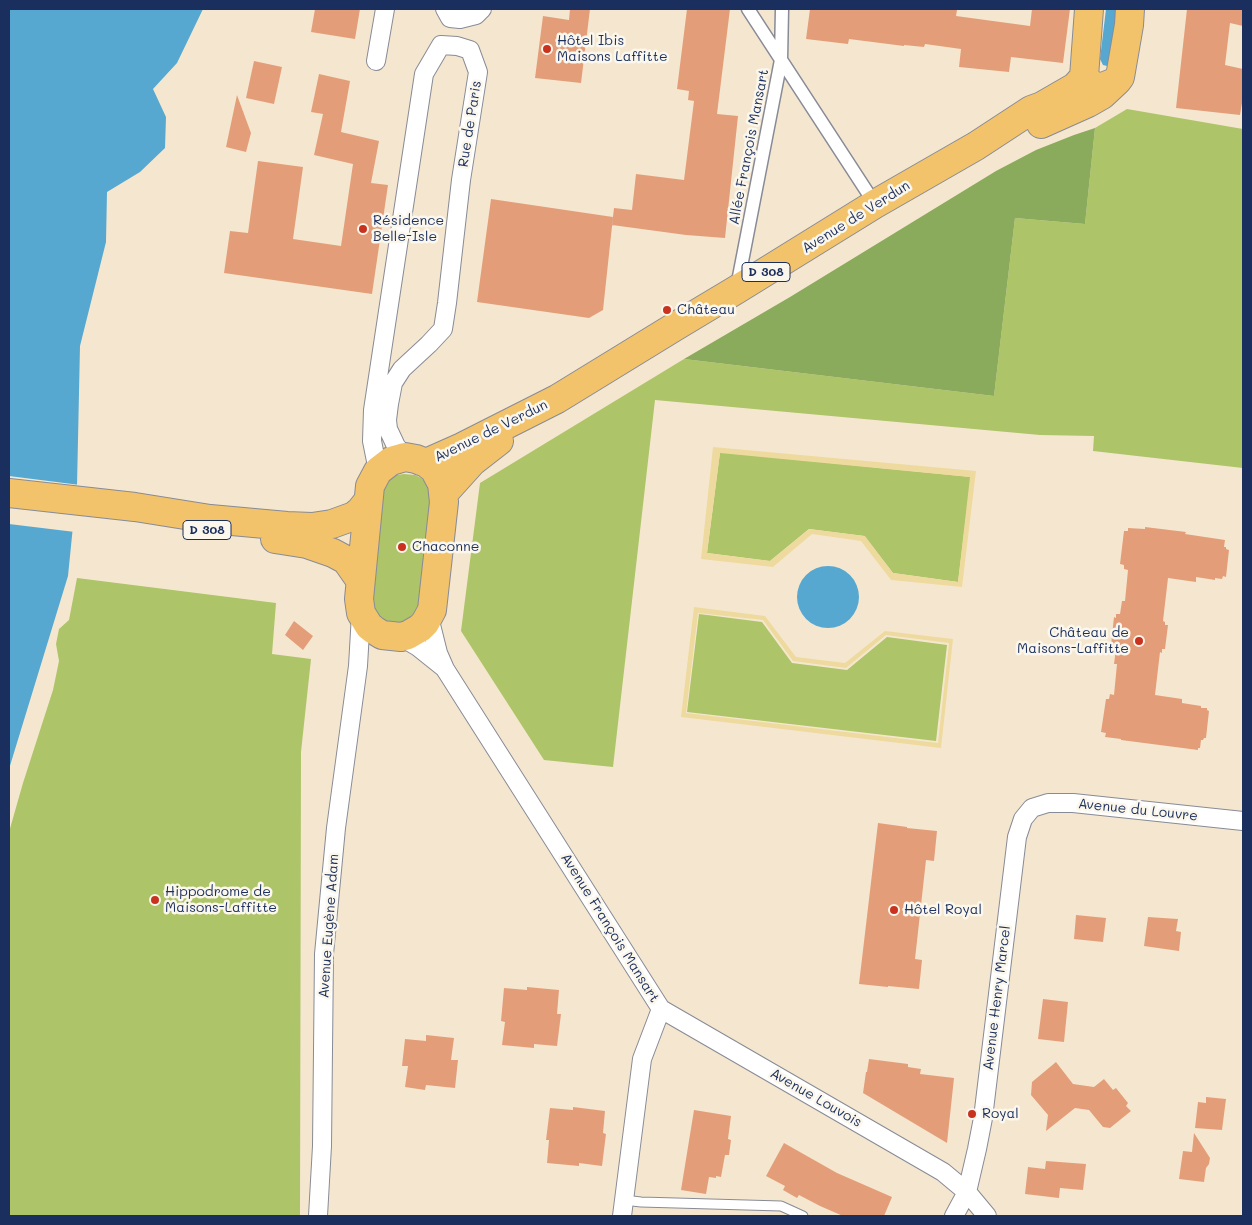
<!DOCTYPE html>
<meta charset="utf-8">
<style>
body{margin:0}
#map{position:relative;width:1252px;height:1225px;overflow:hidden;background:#f5e7cf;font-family:Mali,sans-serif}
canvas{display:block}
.frame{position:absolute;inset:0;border:10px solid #1b2f5e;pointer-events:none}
</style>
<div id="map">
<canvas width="1252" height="1225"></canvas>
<div class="frame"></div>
</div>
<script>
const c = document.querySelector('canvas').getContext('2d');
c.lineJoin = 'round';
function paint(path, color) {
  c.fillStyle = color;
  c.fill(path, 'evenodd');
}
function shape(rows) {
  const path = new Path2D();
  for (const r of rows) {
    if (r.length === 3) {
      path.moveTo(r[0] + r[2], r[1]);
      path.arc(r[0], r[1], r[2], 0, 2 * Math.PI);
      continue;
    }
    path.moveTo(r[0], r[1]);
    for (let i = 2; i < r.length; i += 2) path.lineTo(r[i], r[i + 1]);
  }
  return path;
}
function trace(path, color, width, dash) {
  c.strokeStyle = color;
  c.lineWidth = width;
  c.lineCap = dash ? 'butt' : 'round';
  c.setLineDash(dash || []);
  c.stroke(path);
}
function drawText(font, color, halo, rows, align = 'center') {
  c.font = font + ' Mali,sans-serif';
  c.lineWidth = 5;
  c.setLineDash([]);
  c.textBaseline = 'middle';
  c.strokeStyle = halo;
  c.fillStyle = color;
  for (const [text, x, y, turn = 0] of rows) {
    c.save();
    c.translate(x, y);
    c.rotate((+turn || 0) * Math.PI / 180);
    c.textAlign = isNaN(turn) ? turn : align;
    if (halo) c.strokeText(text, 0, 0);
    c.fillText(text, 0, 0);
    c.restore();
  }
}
paint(shape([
 [1127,109,1243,129,1243,468,1093,451,1094,436,1040,435,655,400,613,767,544,760,461,631,480,483,684,359,994,396,1015,218,1085,224,1095,128],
 [720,452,971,477,958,582,893,573,864,536,809,529,770,561,707,553],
 [404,474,415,475,421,478,426,482,432,494,420,605,414,614,410,618,402,622,393,623,385,621,377,616,372,609,381,493,385,485,390,479,397,475],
 [77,578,276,603,272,654,311,659,301,752,300,1216,9,1216,9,832,23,783,53,690,59,661,56,644,59,629,69,620],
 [699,614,762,622,792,663,847,670,887,637,947,645,936,741,687,712]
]), '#adc468');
paint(shape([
 [1095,128,1085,224,1015,218,994,396,684,359,790,297,996,171,1036,150,1074,135]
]), '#8aaa5c');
paint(shape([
 [713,447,976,471,962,587,891,580,861,541,812,534,773,567,701,559],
 [720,453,970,477,958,582,893,573,865,536,809,529,770,561,707,553],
 [694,607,765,616,796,657,845,663,885,631,953,639,941,748,681,717],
 [698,613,763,620,793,661,846,668,886,635,949,643,938,743,686,713]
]), '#eeda9e');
paint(shape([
 [9,9,203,9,177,63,153,89,166,117,165,148,140,172,107,192,106,242,80,346,77,486,68,576,9,769],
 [1106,9,1121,9,1110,65,1107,66,1103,65,1100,59],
 [828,597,31]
]), '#56a8d1');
paint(shape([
 [9,476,80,485,75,532,9,524]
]), '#f5e7cf');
paint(shape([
 [315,9,360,9,355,39,311,32],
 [570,9,590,9,581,83,535,78,543,16,569,20],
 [687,9,730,9,717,114,738,116,725,238,686,235,612,225,614,208,632,210,636,174,684,180,694,101,688,100,689,91,677,89],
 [810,9,948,9,957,10,956,16,1030,26,1032,9,1070,9,1063,63,1011,57,1009,72,959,67,961,49,925,44,924,47,904,45,904,46,849,39,848,44,806,39],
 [1187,9,1243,9,1243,26,1230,23,1225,65,1243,69,1243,97,1240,115,1176,108],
 [254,61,282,67,274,104,246,98],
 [319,74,350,81,341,132,379,141,371,183,388,185,372,294,224,273,230,231,248,233,258,161,303,167,293,239,341,246,353,164,314,155,323,114,311,112],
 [237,95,251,133,246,152,226,147],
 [491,199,613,217,603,310,589,318,477,302],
 [1145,527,1186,532,1185,534,1225,540,1224,547,1226,547,1226,549,1229,550,1226,577,1223,576,1222,579,1215,578,1215,580,1196,577,1196,582,1168,578,1163,621,1165,622,1165,625,1168,625,1165,649,1162,649,1162,653,1160,652,1155,695,1182,699,1182,703,1201,706,1201,708,1207,708,1207,710,1209,711,1206,738,1204,738,1203,740,1201,740,1200,748,1198,748,1198,750,1121,740,1121,739,1105,737,1106,733,1101,732,1106,699,1109,699,1110,694,1114,695,1117,664,1114,664,1116,649,1112,648,1113,645,1111,645,1114,617,1116,618,1116,614,1120,614,1122,601,1125,601,1128,570,1124,569,1124,565,1120,564,1124,531,1128,531,1128,528,1145,529],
 [294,621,313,636,303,650,285,635],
 [878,823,907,827,907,828,937,831,934,861,926,860,915,959,922,960,919,989,888,986,888,987,859,984],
 [1076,915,1106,918,1103,942,1074,939],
 [1148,917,1178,919,1176,931,1181,932,1179,951,1144,946],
 [527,987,559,990,557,1014,561,1014,557,1046,534,1044,534,1048,502,1045,505,1022,501,1021,504,988,527,990],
 [1043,999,1068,1002,1064,1042,1038,1039],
 [426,1035,454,1038,451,1060,458,1060,455,1088,426,1085,425,1090,405,1087,408,1066,402,1066,405,1039,426,1041],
 [869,1059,908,1064,908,1067,921,1069,920,1074,954,1078,947,1143,863,1093,866,1072,867,1072],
 [1056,1062,1073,1084,1094,1087,1104,1079,1113,1090,1116,1088,1128,1103,1126,1106,1131,1111,1110,1128,1103,1127,1089,1110,1075,1108,1046,1131,1048,1115,1031,1095,1032,1082],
 [1206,1097,1226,1099,1222,1130,1195,1128,1198,1102,1206,1103],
 [573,1107,605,1111,603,1133,606,1134,602,1166,579,1163,579,1166,547,1163,549,1140,546,1140,550,1108,573,1110],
 [694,1110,731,1116,728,1139,731,1140,729,1155,725,1155,721,1177,716,1176,716,1178,709,1177,706,1194,681,1190],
 [1194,1133,1210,1158,1209,1164,1206,1168,1204,1182,1179,1179,1183,1151,1192,1152],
 [784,1143,837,1173,892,1197,884,1216,843,1216,820,1206,799,1195,797,1198,783,1190,785,1186,766,1176],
 [1046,1161,1086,1164,1083,1190,1060,1188,1059,1198,1025,1194,1028,1167,1045,1169]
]), '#e39e79');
const service = shape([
 [624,1200,641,1202,781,1206,803,1216]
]);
const pedestrian = shape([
 [748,9,875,204],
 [737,287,781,60,782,9]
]);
const minor = shape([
 [445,9,450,18,460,19,476,15,482,9],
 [376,61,385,9],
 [378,471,372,441,373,410,424,74,441,45,457,46,470,50,478,72,461,180,447,303,443,329,429,344,402,369,393,383,389,404,387,420,388,429,396,446,405,457],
 [429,617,438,653,445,669,661,1009,943,1172,967,1192,987,1216],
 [401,637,418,647,443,667],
 [318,1216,322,1146,324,954,336,828,358,666,361,614],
 [622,1216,642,1059,661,1009],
 [954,1216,967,1192,977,1149,983,1118,1017,837,1023,819,1032,808,1048,803,1073,803,1243,821]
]);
const primary = shape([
 [1089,9,1084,77,1091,84,1100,88,1117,81,1120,77,1129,25,1130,9],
 [1041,124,1088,103,1102,95,1117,81],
 [405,457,416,459,426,463,434,469,442,484,444,502,432,610,425,623,420,628,408,635,401,637,382,635,374,630,369,626,361,613,359,599,370,486,378,471,391,461,405,457],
 [426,463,462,447,557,399,676,326,736,290,875,204,976,146,1031,110,1042,106,1075,87,1084,77],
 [9,493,135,507,210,519,287,526,312,527,332,524,354,516,360,511,368,501],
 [444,493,472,462,499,441],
 [275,539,307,544,333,553,346,560,360,580]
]);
trace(service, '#888b96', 11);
trace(pedestrian, '#888b96', 15);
trace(minor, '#888b96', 20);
trace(primary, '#888b96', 30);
trace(service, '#fff', 9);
trace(pedestrian, '#fff', 12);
trace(minor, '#fff', 18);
trace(primary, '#f2c36a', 28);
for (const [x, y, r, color] of [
 [547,49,5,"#c8321e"],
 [363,229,5,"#c8321e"],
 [667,310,5,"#c8321e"],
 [402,547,5,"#c8321e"],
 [1139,641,5,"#c8321e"],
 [155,900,5,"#c8321e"],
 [894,910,5,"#c8321e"],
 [972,1114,5,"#c8321e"]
]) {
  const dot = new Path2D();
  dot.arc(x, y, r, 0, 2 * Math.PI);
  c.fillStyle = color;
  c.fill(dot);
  trace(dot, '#fbf7ec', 2);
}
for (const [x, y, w] of [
 [766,272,48],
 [207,530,48]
]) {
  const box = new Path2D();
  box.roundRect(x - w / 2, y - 9.5, w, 19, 4);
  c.fillStyle = '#fbf7ec';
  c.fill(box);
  trace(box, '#1b2f5e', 1);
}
drawText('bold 12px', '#1b2f5e', null, [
 ["D 308",766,272],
 ["D 308",207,530]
]);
drawText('14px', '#1b2f5e', '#fbf7ec', [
 ["Hôtel Ibis",557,41],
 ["Maisons Laffitte",557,57],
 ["Résidence",373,221],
 ["Belle-Isle",373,237],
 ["Château",677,310],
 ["Chaconne",412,547],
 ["Château de",1129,633,"right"],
 ["Maisons-Laffitte",1129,649,"right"],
 ["Hippodrome de",165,892],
 ["Maisons-Laffitte",165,908],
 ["Hôtel Royal",904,910],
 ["Royal",982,1114]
], 'left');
drawText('14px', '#1b2f5e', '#fbf7ec', [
 ["Rue de Paris",470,124,-81],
 ["Allée François Mansart",749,147,-79],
 ["Avenue de Verdun",856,217,-32],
 ["Avenue de Verdun",491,431,-26],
 ["Avenue du Louvre",1138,810,6],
 ["Avenue Eugène Adam",329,926,-86],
 ["Avenue François Mansart",610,928,58],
 ["Avenue Henry Marcel",997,998,-83],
 ["Avenue Louvois",816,1098,30]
]);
</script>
